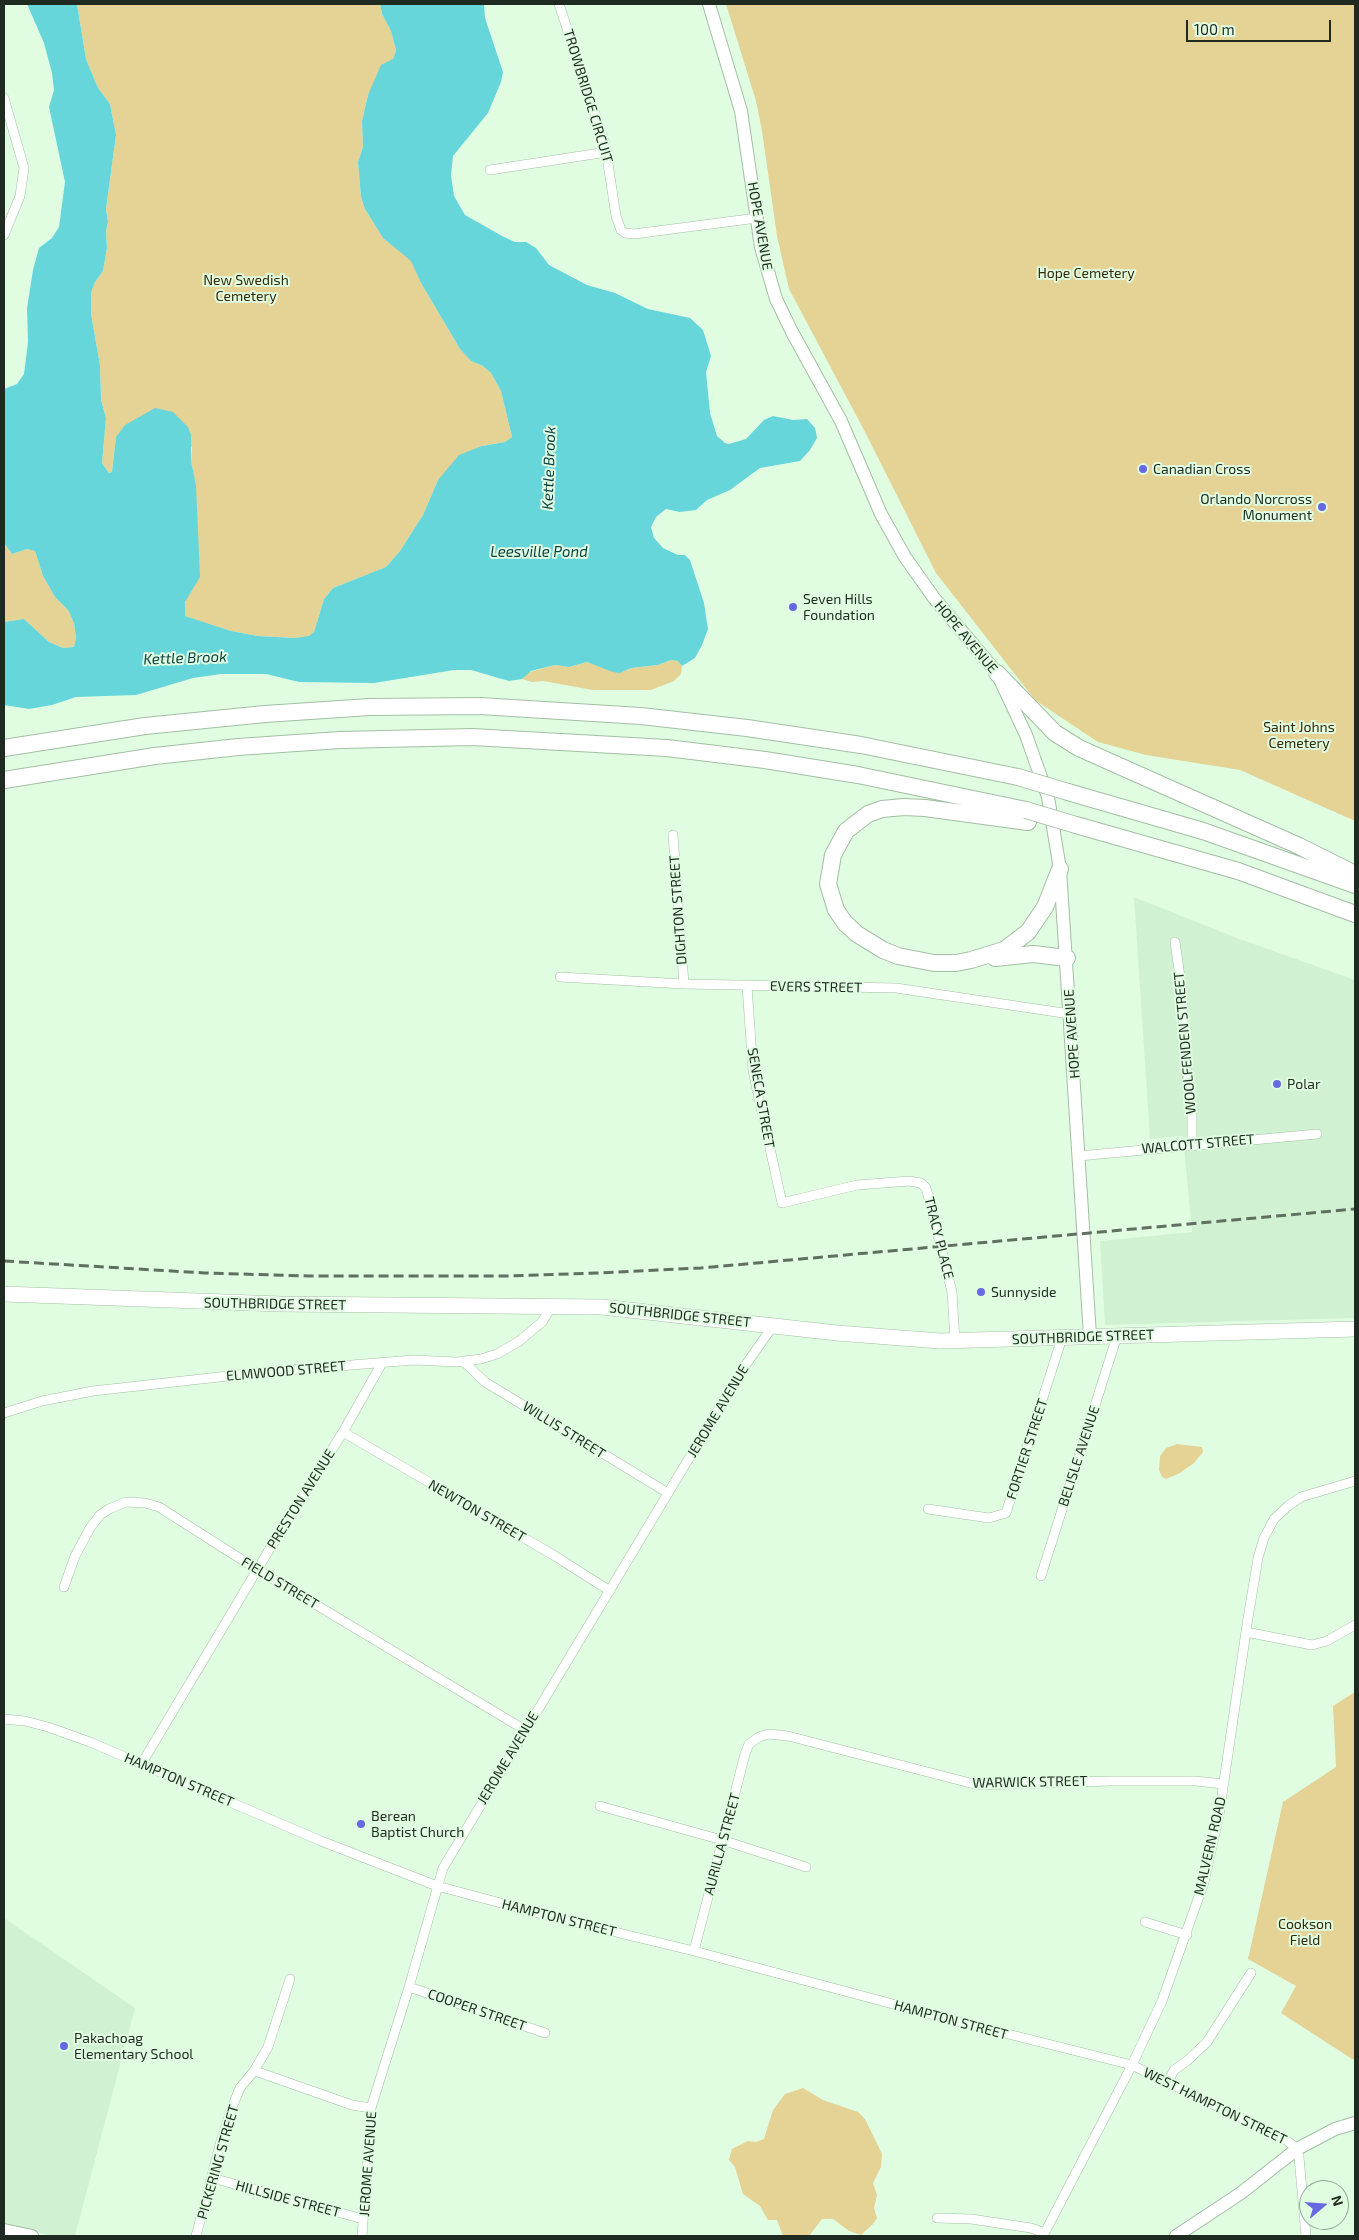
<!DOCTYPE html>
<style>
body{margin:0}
#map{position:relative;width:1359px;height:2240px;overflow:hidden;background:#e0fde2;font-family:"Exo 2",sans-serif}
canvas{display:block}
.frame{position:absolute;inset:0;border:5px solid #1f2a20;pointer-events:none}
.north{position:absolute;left:1299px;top:2180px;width:50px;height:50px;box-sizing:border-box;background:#e0fde2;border:1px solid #93a994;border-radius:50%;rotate:72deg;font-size:14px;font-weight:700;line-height:20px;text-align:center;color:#1f2a20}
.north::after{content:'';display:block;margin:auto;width:18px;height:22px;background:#6669e2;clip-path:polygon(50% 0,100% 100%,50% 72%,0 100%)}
.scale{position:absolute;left:1186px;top:20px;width:145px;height:22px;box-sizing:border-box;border:2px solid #1f2a20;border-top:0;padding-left:6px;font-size:15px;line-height:18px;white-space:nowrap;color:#1f2a20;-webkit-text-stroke:4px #e0fde2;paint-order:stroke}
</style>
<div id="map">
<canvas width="1359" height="2240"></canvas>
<div class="frame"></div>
<div class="north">N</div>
<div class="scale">100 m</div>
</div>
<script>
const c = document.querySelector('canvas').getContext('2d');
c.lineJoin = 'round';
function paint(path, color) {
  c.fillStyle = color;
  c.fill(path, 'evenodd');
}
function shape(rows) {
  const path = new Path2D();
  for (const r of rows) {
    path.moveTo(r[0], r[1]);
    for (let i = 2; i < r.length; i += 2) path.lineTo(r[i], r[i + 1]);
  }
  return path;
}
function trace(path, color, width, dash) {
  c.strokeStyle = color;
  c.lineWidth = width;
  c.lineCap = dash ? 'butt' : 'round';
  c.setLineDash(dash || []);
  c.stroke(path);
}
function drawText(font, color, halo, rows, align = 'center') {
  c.font = font + ' "Exo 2",sans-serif';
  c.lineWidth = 4;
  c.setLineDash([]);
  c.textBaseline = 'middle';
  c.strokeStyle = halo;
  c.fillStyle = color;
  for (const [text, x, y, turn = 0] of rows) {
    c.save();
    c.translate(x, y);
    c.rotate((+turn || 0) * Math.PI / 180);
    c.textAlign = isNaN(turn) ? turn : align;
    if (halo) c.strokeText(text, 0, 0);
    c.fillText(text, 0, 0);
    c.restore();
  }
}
paint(shape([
 [1134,897,1237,938,1355,980,1355,1318,1105,1325,1100,1241,1192,1232,1183,1136,1150,1139],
 [4,1918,135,2008,75,2236,52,2236,4,2223]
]), '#d0f2d2');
paint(shape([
 [77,4,380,4,382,14,391,31,396,50,393,59,368,95,362,121,363,147,358,162,361,197,365,209,383,238,411,260,421,283,460,349,471,361,483,366,491,373,501,391,512,437,505,442,482,446,438,480,423,515,400,551,386,567,333,588,324,599,314,632,309,637,295,638,258,636,231,631,184,616,196,486,191,461,192,447,116,437,112,472,109,473,102,463,106,418,101,400,100,365,91,314,91,293,95,282,103,271,107,248,106,231,108,222,106,209,116,135,110,104,98,88,86,59],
 [726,4,1355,4,1355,821,1240,770,1146,755,1098,742,1035,700,936,573,864,430,789,289,777,236,762,131,756,101],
 [4,543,12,554,27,549,35,551,43,576,55,597,68,610,74,623,76,637,74,647,63,648,49,642,24,619,4,622],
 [671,660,678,661,682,666,681,674,674,681,651,690,593,690,543,681,532,682,522,679,526,673,555,665,569,667,587,662,620,673,631,668,658,665],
 [1177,1444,1202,1447,1203,1452,1194,1463,1180,1473,1166,1479,1162,1477,1159,1470,1160,1456,1166,1448],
 [1355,1692,1355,2059,1352,2059,1281,2013,1296,1986,1248,1959,1283,1802,1336,1767,1333,1706],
 [803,2088,823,2100,858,2112,865,2119,882,2154,881,2167,873,2183,877,2195,874,2208,877,2218,873,2224,861,2235,849,2231,833,2219,822,2219,809,2236,783,2236,777,2220,768,2220,760,2206,743,2194,735,2167,729,2160,732,2149,748,2141,756,2142,764,2139,773,2110,785,2094]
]), '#e4d395');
paint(shape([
 [27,4,77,4,86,59,98,88,110,104,116,135,106,209,108,222,106,231,107,248,103,271,95,282,91,293,91,314,100,365,101,400,106,418,102,463,109,473,112,472,116,437,125,425,155,408,173,412,188,427,191,435,191,461,196,485,200,577,185,602,185,616,231,631,258,636,295,638,309,636,314,632,324,599,333,588,386,567,400,551,423,515,438,480,459,455,482,446,505,442,512,437,501,391,491,373,483,366,471,361,460,349,421,283,411,261,383,238,365,209,361,197,358,162,363,147,362,121,368,95,381,65,393,59,396,50,391,31,382,14,380,4,484,4,485,18,503,72,501,82,488,113,453,156,451,175,454,196,465,215,504,237,515,242,526,242,536,248,549,265,587,285,615,293,648,309,690,318,703,330,711,356,706,372,710,413,717,436,725,443,729,444,746,439,764,420,773,416,793,420,807,419,815,428,817,438,810,450,800,461,760,468,730,490,707,500,696,510,680,512,666,509,656,517,651,527,654,538,663,548,678,555,685,555,690,560,704,603,708,629,702,645,695,658,682,666,678,661,671,660,658,665,631,668,620,673,613,672,587,662,569,667,555,665,531,671,522,679,509,681,471,670,454,670,374,683,299,682,266,674,221,674,193,678,136,695,76,697,52,705,29,709,4,705,4,622,24,619,49,642,63,648,74,647,76,637,74,623,68,610,55,597,43,576,35,551,27,549,12,554,4,543,4,389,17,384,24,374,28,342,27,308,33,270,39,248,52,238,59,227,65,182,49,107,54,90,52,73,44,43]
]), '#67d6db');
const street = shape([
 [559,4,605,144,616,216,621,230,625,233,634,234,757,218],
 [4,98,24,168,20,196,4,235],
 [490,170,607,152],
 [673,835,684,984],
 [1175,942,1182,991,1184,1049,1192,1114,1192,1144],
 [560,977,684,984,896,988,1070,1014],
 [747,986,753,1071,782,1203,857,1185,909,1181,921,1183,926,1188,928,1195,952,1292,955,1341],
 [1079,1156,1317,1134],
 [463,1361,485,1382,668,1493],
 [4,1413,42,1401,93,1391,264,1372,414,1360,457,1362,481,1359,497,1354,518,1342,542,1322,552,1306],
 [343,1432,555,1556,610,1591],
 [928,1509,989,1518,1006,1513,1062,1338],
 [1041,1576,1117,1336],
 [64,1587,75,1556,90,1528,100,1515,109,1509,126,1502,145,1503,159,1507,258,1570,525,1730],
 [1246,1632,1312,1645,1327,1641,1355,1625],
 [4,1719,25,1721,48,1727,90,1742,321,1841,437,1886,557,1918,694,1951,968,2024,1132,2065,1286,2140,1295,2147,1299,2157,1306,2236],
 [142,1763,269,1550,343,1432,382,1363],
 [600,1806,722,1840,806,1867],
 [1145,1922,1187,1935],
 [694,1951,745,1754,749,1744,759,1737,768,1734,788,1736,978,1785,1110,1781,1196,1781,1223,1784],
 [409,1987,545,2033],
 [255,2071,352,2105,371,2108],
 [1168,2082,1174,2070,1187,2061,1207,2042,1251,1973],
 [212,2178,363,2219],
 [937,2218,971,2219,1031,2228,1044,2233],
 [196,2236,221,2141,233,2105,240,2088,254,2071,268,2047,290,1979],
 [362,2236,371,2108,409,1987,443,1868,742,1370,773,1326],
 [1043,2236,1132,2065,1162,2001,1204,1882,1219,1815,1248,1618,1258,1558,1264,1538,1274,1519,1288,1506,1301,1497,1355,1481]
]);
const secondary = shape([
 [709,4,741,111,761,247,776,299,792,332,841,421,881,514,905,557,934,598,997,673,1026,735,1048,797,1060,869,1090,1336],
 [4,2230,32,2236],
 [1176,2236,1241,2193,1297,2149,1335,2129,1355,2123]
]);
const primary = shape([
 [4,1294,281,1304,602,1307,837,1333,940,1341,1355,1329]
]);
const highway = shape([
 [997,673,1055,733,1079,748,1299,846,1355,874],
 [4,748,145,726,265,714,370,707,480,706,641,716,747,728,861,745,1018,777],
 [4,780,155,756,238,747,340,740,472,737,667,748,765,760,858,775,1026,810],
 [1068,792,1203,831,1355,885],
 [1028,822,925,808,904,807,882,809,868,814,846,831,833,855,828,884,836,910,845,923,857,934,883,950,898,956,934,963,956,963,971,960,1004,950,1028,932,1045,907,1060,869],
 [1076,825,1238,871,1355,914],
 [995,958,1033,954,1067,958]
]);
trace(street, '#a3bea4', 10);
trace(secondary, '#a3bea4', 14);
trace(primary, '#a3bea4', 16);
trace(highway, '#a3bea4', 18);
trace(street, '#fff', 9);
trace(secondary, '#fff', 12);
trace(primary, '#fff', 15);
trace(highway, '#fff', 16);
trace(shape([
 [4,1261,205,1273,309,1276,506,1276,596,1273,701,1268,1355,1209]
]), '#5f7060', 3, [10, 5]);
const highwayBridge = shape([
 [1018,777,1068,792],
 [1026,810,1076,825]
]);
trace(highwayBridge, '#a3bea4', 18, []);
trace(highwayBridge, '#fff', 16);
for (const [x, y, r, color] of [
 [1143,469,5,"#6669e2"],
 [1322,507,5,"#6669e2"],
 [793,607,5,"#6669e2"],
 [1277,1084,5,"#6669e2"],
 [981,1292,5,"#6669e2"],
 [361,1824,5,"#6669e2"],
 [64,2046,5,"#6669e2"]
]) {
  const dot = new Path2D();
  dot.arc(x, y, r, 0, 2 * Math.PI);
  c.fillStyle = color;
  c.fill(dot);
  trace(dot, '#e0fde2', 2);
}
drawText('14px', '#1f2a20', '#e0fde2', [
 ["TROWBRIDGE CIRCUIT",588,96,73],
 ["HOPE AVENUE",760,226,80],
 ["HOPE AVENUE",966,637,50],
 ["DIGHTON STREET",678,910,-94],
 ["EVERS STREET",816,987,1],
 ["HOPE AVENUE",1072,1034,-94],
 ["WOOLFENDEN STREET",1185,1043,-95],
 ["SENECA STREET",761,1098,80],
 ["WALCOTT STREET",1198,1144,-5],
 ["TRACY PLACE",939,1238,76],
 ["SOUTHBRIDGE STREET",275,1304,1],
 ["SOUTHBRIDGE STREET",680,1315,6],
 ["SOUTHBRIDGE STREET",1083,1337,-2],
 ["ELMWOOD STREET",286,1371,-5],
 ["JEROME AVENUE",718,1411,-59],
 ["WILLIS STREET",564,1430,32],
 ["FORTIER STREET",1027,1449,-72],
 ["BELISLE AVENUE",1079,1456,-72],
 ["PRESTON AVENUE",301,1499,-58],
 ["NEWTON STREET",477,1511,30],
 ["FIELD STREET",280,1583,31],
 ["JEROME AVENUE",508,1758,-59],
 ["HAMPTON STREET",179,1780,23],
 ["WARWICK STREET",1030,1782,-1],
 ["AURILLA STREET",722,1844,-75],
 ["MALVERN ROAD",1210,1846,-77],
 ["HAMPTON STREET",559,1918,14],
 ["COOPER STREET",477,2010,19],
 ["HAMPTON STREET",951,2020,15],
 ["WEST HAMPTON STREET",1215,2106,26],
 ["PICKERING STREET",218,2162,-74],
 ["JEROME AVENUE",368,2164,-86],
 ["HILLSIDE STREET",288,2199,15]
]);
drawText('14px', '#342a06', '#e0fde2', [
 ["Hope Cemetery",1086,273],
 ["New Swedish",246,280],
 ["Cemetery",246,296],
 ["Saint Johns",1299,727],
 ["Cemetery",1299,743],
 ["Cookson",1305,1924],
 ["Field",1305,1940]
]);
drawText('14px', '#1f2a20', '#e0fde2', [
 ["Canadian Cross",1153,469],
 ["Orlando Norcross",1312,499,"right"],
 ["Monument",1312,515,"right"],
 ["Seven Hills",803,599],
 ["Foundation",803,615],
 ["Polar",1287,1084],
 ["Sunnyside",991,1292],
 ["Berean",371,1816],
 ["Baptist Church",371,1832],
 ["Pakachoag",74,2038],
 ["Elementary School",74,2054]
], 'left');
drawText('italic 15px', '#0a3f42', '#e0fde2', [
 ["Kettle Brook",549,468,-88],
 ["Leesville Pond",539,552],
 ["Kettle Brook",185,658,-2]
]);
</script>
